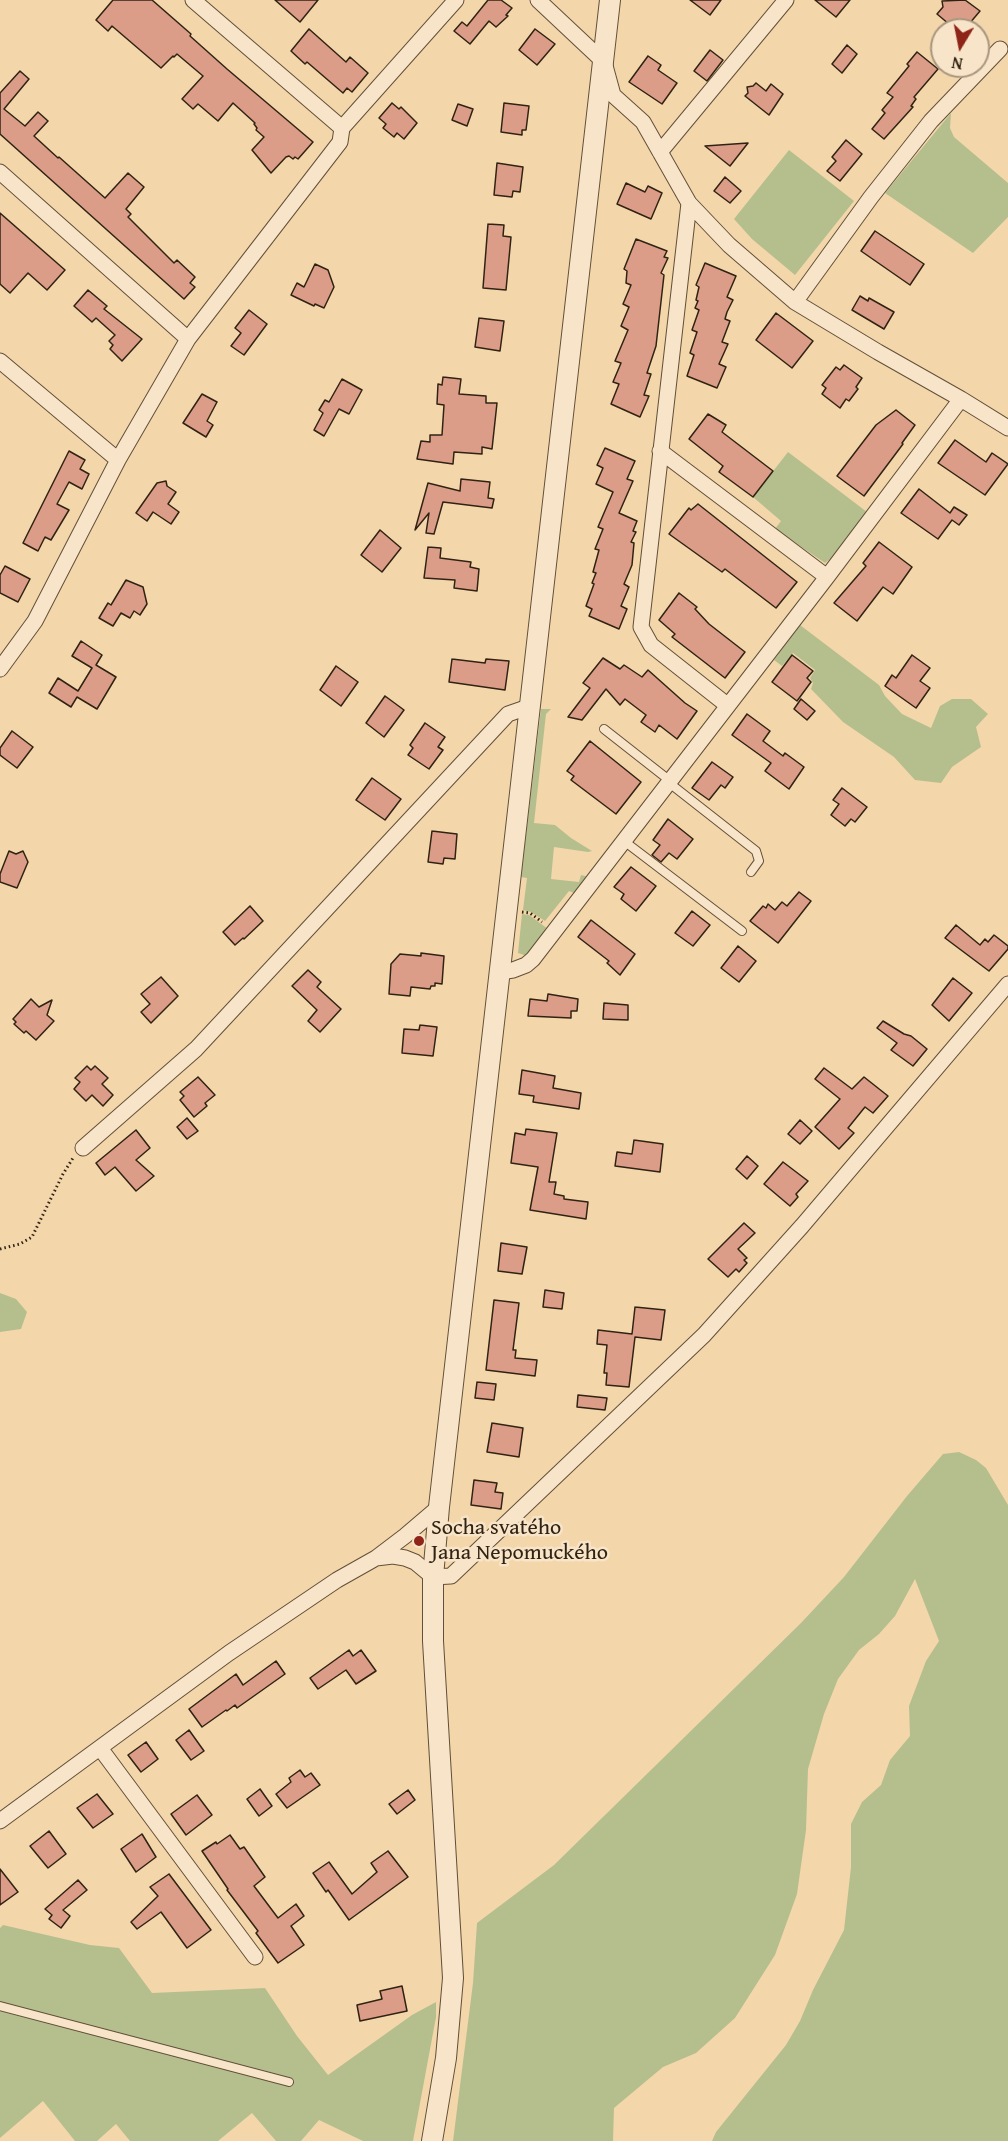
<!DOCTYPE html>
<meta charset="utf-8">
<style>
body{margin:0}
#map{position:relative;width:1008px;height:2141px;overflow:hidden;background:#f4d6ab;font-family:"Gentium Book Plus",serif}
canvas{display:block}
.north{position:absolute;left:930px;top:18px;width:60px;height:60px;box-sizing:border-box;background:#f8e4c8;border:2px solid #a89780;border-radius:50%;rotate:190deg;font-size:16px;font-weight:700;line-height:24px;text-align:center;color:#302313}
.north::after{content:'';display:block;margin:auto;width:21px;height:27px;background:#8f2418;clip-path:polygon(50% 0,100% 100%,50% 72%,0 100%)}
</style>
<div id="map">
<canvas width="1008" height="2141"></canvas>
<div class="north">N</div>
</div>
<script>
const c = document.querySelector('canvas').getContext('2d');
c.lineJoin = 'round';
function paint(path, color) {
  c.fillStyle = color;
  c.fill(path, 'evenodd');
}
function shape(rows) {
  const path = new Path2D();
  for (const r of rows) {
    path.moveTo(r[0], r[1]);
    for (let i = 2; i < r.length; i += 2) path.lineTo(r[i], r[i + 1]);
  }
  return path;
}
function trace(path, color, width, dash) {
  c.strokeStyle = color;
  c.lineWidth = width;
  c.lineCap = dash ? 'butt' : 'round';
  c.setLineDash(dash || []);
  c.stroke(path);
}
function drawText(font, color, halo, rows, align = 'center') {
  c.font = font + ' "Gentium Book Plus",serif';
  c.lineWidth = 5;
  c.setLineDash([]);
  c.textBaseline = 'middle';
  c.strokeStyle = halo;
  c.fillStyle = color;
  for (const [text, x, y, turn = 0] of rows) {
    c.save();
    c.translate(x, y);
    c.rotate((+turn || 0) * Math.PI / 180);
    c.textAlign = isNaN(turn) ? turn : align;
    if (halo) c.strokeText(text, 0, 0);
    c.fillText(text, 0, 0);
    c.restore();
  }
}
paint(shape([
 [951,113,950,128,954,137,1008,183,1008,217,973,253,885,193],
 [789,150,854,201,795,275,752,239,734,219],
 [788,452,867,512,830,559,825,563,775,529,781,521,753,497],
 [800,625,879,685,885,696,902,714,931,728,940,706,952,699,971,699,988,714,976,727,981,747,952,767,941,783,915,780,894,757,843,722,811,689,813,683,810,678,815,670,793,653,782,666,774,660],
 [541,709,551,709,546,714,534,823,555,825,571,838,592,851,588,852,554,847,551,879,579,882,581,875,589,877,576,894,569,891,545,921,531,912,523,910,527,878,521,877],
 [522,914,529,915,548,929,527,955,524,955,518,953],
 [0,1293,16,1299,27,1312,21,1329,0,1332],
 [959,1452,976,1460,986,1468,1008,1505,1008,2141,712,2141,716,2132,786,2045,800,2021,813,1990,844,1930,851,1867,851,1824,862,1802,881,1785,890,1760,910,1736,909,1706,926,1661,939,1641,915,1579,895,1616,879,1634,859,1650,838,1679,824,1714,808,1769,806,1830,797,1894,775,1955,735,2018,696,2053,663,2067,614,2108,613,2141,453,2141,473,1983,477,1923,554,1865,801,1623,844,1577,907,1496,943,1454],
 [3,1925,90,1945,119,1948,152,1993,265,1988,297,2036,328,2075,412,2015,436,2002,436,2017,413,2141,363,2141,319,2120,301,2141,276,2141,252,2113,218,2141,130,2141,116,2124,97,2141,75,2141,43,2101,0,2138,0,1928]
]), '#b5bf8d');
const building = shape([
 [113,0,152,0,191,34,190,36,227,69,313,142,298,159,295,157,293,159,289,156,286,157,271,173,252,150,264,137,256,130,257,128,254,124,255,123,233,103,218,121,198,104,193,109,182,99,203,76,177,54,174,57,173,56,161,68,112,26,108,31,96,20,113,0],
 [275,0,318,0,300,22,275,0],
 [488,0,501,0,512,8,506,15,508,16,496,27,489,21,470,44,454,31,462,22,467,26,488,0],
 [690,0,721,0,710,15,690,0],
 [815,0,850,0,836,17,815,0],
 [965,0,980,11,964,30,956,30,937,14,943,7,942,1,965,0],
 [309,29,346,62,350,57,368,73,352,92,347,88,343,93,307,62,305,64,291,51,309,29],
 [535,29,555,44,537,65,519,50,535,29],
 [847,45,857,54,842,73,832,64,847,45],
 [710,50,723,60,707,81,694,71,710,50],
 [917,52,938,69,914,97,916,99,911,106,913,107,884,139,872,129,885,113,882,110,893,97,887,93,909,66,907,64,917,52],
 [648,56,661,65,658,70,677,83,662,104,629,82,648,56],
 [20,71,29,79,4,109,25,126,38,112,48,121,34,136,58,158,59,157,105,198,128,173,144,187,126,209,131,214,128,217,174,263,177,260,195,277,190,283,195,287,184,299,0,134,0,93,20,71],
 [756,83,766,91,771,84,783,94,769,115,745,96,748,93,747,87,753,86,756,83],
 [392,103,399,109,401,107,417,123,404,139,397,133,394,137,383,128,386,124,379,118,392,103],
 [504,103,529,106,526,130,522,130,522,135,501,132,504,103],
 [458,104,473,109,467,126,452,120,458,104],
 [846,140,862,154,840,181,827,171,836,161,832,157,846,140],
 [748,143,730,166,705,146,748,143],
 [497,163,523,167,520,192,513,191,512,197,494,195,497,163],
 [725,177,741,191,730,203,714,191,725,177],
 [626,183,645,192,648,186,662,193,651,219,617,204,626,183],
 [0,213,65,270,47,290,28,273,10,293,0,284,0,213],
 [488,224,504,225,503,236,511,237,506,290,483,288,488,224],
 [875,231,924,264,910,285,861,251,875,231],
 [636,239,667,251,664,257,668,258,661,273,664,275,656,346,647,373,651,374,644,395,649,396,640,417,611,404,619,384,613,382,621,363,615,361,628,330,621,326,629,307,623,304,631,285,626,283,627,271,624,269,636,239],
 [705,263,736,276,727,297,733,300,727,312,725,319,730,321,722,342,728,344,719,364,726,367,717,388,687,376,694,355,690,353,697,332,692,330,699,310,695,308,698,301,696,300,699,287,696,285,705,263],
 [315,264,328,270,334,287,324,308,315,304,314,306,291,295,297,283,304,287,315,264],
 [88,290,107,306,104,309,142,339,122,361,110,349,113,345,109,341,115,335,96,318,92,322,74,306,88,290],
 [860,296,868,301,869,298,894,312,884,329,852,310,860,296],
 [249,310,267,324,244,355,231,346,241,333,235,328,249,310],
 [776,313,813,341,792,368,756,340,776,313],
 [479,318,504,321,500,351,475,347,479,318],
 [844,365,862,378,856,387,858,389,849,401,846,399,840,408,822,394,826,388,822,385,836,367,840,370,844,365],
 [443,377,461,379,459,394,486,396,486,403,497,403,492,449,482,447,482,454,454,452,453,464,417,459,421,441,430,442,430,435,442,435,444,405,437,404,438,384,442,385,443,377],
 [342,379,362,390,349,414,339,409,324,436,314,430,323,413,319,410,325,400,329,402,342,379],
 [202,394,217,402,207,421,213,425,206,437,183,423,202,394],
 [896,410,915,425,902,443,903,444,864,496,837,476,876,425,896,410],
 [708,414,726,425,722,432,773,471,753,497,719,472,723,466,689,439,708,414],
 [955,440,986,462,992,453,1008,464,985,495,938,463,955,440],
 [605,448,635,461,627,479,633,481,619,513,637,521,633,531,636,532,631,542,634,543,632,565,624,584,629,587,621,606,627,609,619,629,589,616,592,609,586,606,594,584,592,583,596,573,593,572,599,550,595,549,603,529,598,527,613,492,596,484,603,468,597,465,605,448],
 [69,451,85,460,80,469,89,474,82,489,69,482,57,504,69,510,51,540,45,537,38,551,23,543,69,451],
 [461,479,490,482,488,498,494,499,492,508,443,502,434,534,426,533,429,513,415,530,428,483,460,491,461,479],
 [166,481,167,486,176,492,168,504,179,512,171,524,153,512,147,521,136,513,157,483,166,481],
 [919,489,950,513,954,507,967,515,959,525,952,520,938,539,901,513,919,489],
 [698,504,797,582,776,608,725,569,722,572,669,534,689,508,691,510,698,504],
 [380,530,401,548,382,572,361,555,380,530],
 [879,542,912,567,893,594,883,587,857,621,834,603,866,566,863,563,879,542],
 [428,547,441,548,440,558,471,562,470,567,479,569,477,591,454,588,455,580,424,578,428,547],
 [5,566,30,579,18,602,0,593,0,575,5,566],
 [126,580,143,587,147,604,140,615,134,611,130,618,121,613,113,626,99,618,108,603,111,605,126,580],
 [679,593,697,607,695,609,709,624,745,652,725,678,672,637,675,634,659,620,679,593],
 [81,641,102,655,96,665,116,677,97,709,77,697,71,707,49,693,58,678,78,691,92,668,72,656,81,641],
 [792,655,813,671,807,678,811,682,797,701,772,682,792,655],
 [912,655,930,668,920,681,930,688,916,708,885,686,892,675,896,678,912,655],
 [603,658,620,669,624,665,642,677,648,670,685,703,697,711,677,739,659,725,655,732,641,722,646,715,625,699,620,705,606,689,582,720,568,717,590,688,583,683,603,658],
 [452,659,485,663,486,659,509,661,505,690,449,682,452,659],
 [336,666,358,682,341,706,320,690,336,666],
 [385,696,404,710,384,737,366,723,385,696],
 [801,699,815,711,807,720,794,709,801,699],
 [747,714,770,731,763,741,783,756,785,753,804,767,789,789,765,771,771,763,732,735,747,714],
 [425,723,445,737,438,747,443,750,429,769,408,755,413,748,410,745,425,723],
 [12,731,33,747,17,768,0,755,0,748,12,731],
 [590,741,641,782,616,814,571,780,574,776,567,771,590,741],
 [712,762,733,777,725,788,721,785,709,800,692,788,712,762],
 [372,778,401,799,385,820,356,800,372,778],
 [842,788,867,807,855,822,851,819,845,826,831,815,839,804,833,800,842,788],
 [668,819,693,839,677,859,669,853,661,862,652,855,660,845,653,840,668,819],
 [432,831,457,834,455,859,444,858,443,864,428,862,432,831],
 [9,851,16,854,23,851,28,862,17,888,0,882,0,874,9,851],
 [631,867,656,886,636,911,621,899,624,894,614,887,631,867],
 [799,892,811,901,778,943,750,921,763,906,766,908,768,904,775,910,782,902,787,906,799,892],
 [250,906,263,921,244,939,243,938,235,945,223,932,250,906],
 [692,911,710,925,693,946,675,933,692,911],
 [591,920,635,954,620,975,607,963,609,961,578,937,591,920],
 [956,925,980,945,985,939,988,942,994,935,1008,946,1008,949,989,971,945,938,956,925],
 [738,946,756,961,739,982,721,968,738,946],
 [421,953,444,956,442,984,435,983,435,986,431,986,430,989,411,987,410,996,389,994,391,964,400,954,421,956,421,953],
 [308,970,321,982,317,987,341,1009,320,1032,308,1021,317,1010,292,986,308,970],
 [161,977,178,996,151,1023,141,1012,150,1004,141,994,161,977],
 [953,978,972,993,949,1021,932,1005,953,978],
 [548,994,578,999,577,1011,571,1011,571,1018,528,1016,530,999,547,1001,548,994],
 [31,999,39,1007,52,1000,47,1015,54,1021,36,1040,26,1031,24,1033,14,1024,16,1022,13,1019,31,999],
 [604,1003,628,1005,628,1020,603,1019,604,1003],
 [883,1021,904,1034,911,1036,927,1049,913,1066,891,1050,897,1043,877,1028,883,1021],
 [420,1025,437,1027,433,1056,402,1053,404,1029,419,1030,420,1025],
 [87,1066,91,1070,95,1066,108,1078,102,1084,113,1095,103,1106,92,1095,86,1101,74,1089,80,1082,75,1078,87,1066],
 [824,1068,852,1089,864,1077,888,1096,873,1113,865,1107,848,1128,854,1133,839,1149,815,1127,840,1099,815,1079,824,1068],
 [522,1070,555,1076,553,1088,581,1093,579,1109,533,1102,534,1096,519,1094,522,1070],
 [198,1077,215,1095,205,1103,207,1106,194,1117,180,1100,184,1096,180,1092,198,1077],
 [187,1118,198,1131,187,1139,177,1127,187,1118],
 [800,1120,812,1131,800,1144,788,1134,800,1120],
 [526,1129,557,1133,549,1182,556,1182,554,1194,564,1196,564,1199,588,1202,586,1219,530,1210,538,1167,511,1163,515,1133,525,1135,526,1129],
 [136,1130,150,1148,136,1160,154,1176,136,1191,115,1167,105,1175,96,1163,136,1130],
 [634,1140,663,1144,660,1172,615,1166,617,1152,632,1154,634,1140],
 [747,1156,758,1166,747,1179,736,1169,747,1156],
 [783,1162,808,1181,796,1194,798,1197,790,1206,764,1184,783,1162],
 [744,1223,755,1233,738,1249,747,1258,744,1260,747,1263,739,1272,736,1269,728,1277,708,1259,744,1223],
 [501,1243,527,1247,522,1274,498,1271,501,1243],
 [545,1290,564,1293,562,1309,543,1307,545,1290],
 [494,1300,519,1303,513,1350,516,1350,515,1358,537,1360,535,1376,486,1370,494,1300],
 [635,1307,665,1310,661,1340,635,1337,629,1387,606,1385,607,1373,604,1373,607,1345,597,1344,598,1330,632,1334,635,1307],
 [477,1382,496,1384,494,1400,475,1398,477,1382],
 [578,1395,607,1398,605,1410,577,1407,578,1395],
 [492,1423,523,1428,519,1457,487,1452,492,1423],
 [474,1480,497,1483,495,1492,503,1493,501,1509,471,1505,474,1480],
 [349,1650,353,1656,361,1650,376,1671,356,1684,346,1670,318,1689,310,1678,349,1650],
 [276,1661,285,1674,237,1708,235,1705,227,1711,226,1710,202,1727,189,1709,236,1674,243,1685,276,1661],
 [189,1730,204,1751,191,1760,176,1740,189,1730],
 [146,1742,158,1759,141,1772,128,1755,146,1742],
 [300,1770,305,1777,311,1773,320,1785,287,1808,276,1794,291,1782,289,1778,300,1770],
 [260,1789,272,1806,259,1816,247,1799,260,1789],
 [408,1790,415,1800,397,1814,389,1804,408,1790],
 [97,1794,113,1814,93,1828,77,1808,97,1794],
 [197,1795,212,1815,186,1835,171,1814,197,1795],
 [49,1831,66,1854,48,1868,30,1846,49,1831],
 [142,1834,156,1857,136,1872,121,1849,142,1834],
 [230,1835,240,1849,244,1847,265,1877,254,1886,278,1918,296,1904,304,1916,291,1926,304,1945,278,1963,256,1933,258,1931,227,1890,228,1889,202,1851,216,1842,217,1844,230,1835],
 [388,1851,408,1877,349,1920,328,1890,326,1892,313,1873,329,1862,352,1894,377,1872,371,1863,388,1851],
 [0,1869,18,1892,0,1905,0,1869],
 [169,1874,211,1930,187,1948,161,1912,137,1929,131,1922,158,1896,150,1887,169,1874],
 [78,1880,87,1890,63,1910,70,1916,61,1928,49,1919,52,1915,45,1909,78,1880],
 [402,1986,407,2011,360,2021,357,2005,382,1999,380,1991,402,1986]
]);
paint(building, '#dc9d88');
trace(building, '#302313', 1.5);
const service = shape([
 [604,729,669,780],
 [668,782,756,851,759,861,751,872],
 [624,841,742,931],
 [0,2006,289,2082]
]);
const minor = shape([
 [193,0,342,128],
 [538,0,604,62,613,95,643,122,689,203,729,245,795,302,878,352,961,399,1008,428],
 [660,152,786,0],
 [0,172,188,339],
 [689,203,641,627,651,645,727,705],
 [795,302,871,197,931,121,1000,49],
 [0,361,118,460],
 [660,451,827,577],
 [0,669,35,621,118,460,188,339,340,142,342,128,456,0],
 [500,972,513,970,526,965,533,959,827,577,961,399],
 [83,1148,196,1049,508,714,531,706],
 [376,1558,405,1536,439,1507],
 [100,1748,255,1957],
 [0,1821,229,1653,337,1580,376,1558,393,1556,405,1558,415,1562,433,1577,451,1576,704,1335,802,1226,1008,984]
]);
const tertiary = shape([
 [432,2141,446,2058,453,1978,433,1641,433,1577,439,1507,610,0]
]);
trace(service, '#615039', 10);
trace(minor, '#615039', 17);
trace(tertiary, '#615039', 22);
trace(shape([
 [522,912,530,913,542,922],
 [0,1249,20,1244,32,1237,63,1174,73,1158]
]), '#302313', 3, [1.5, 3]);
trace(service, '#f8e4c8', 8);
trace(minor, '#f8e4c8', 15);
trace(tertiary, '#f8e4c8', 20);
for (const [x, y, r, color] of [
 [419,1541,6,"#8f2418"]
]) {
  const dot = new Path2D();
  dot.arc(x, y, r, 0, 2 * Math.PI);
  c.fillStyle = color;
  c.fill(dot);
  trace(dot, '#f8e4c8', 2);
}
drawText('22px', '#302313', '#f8e4c8', [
 ["Socha svatého",431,1528],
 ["Jana Nepomuckého",431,1553]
], 'left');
</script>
